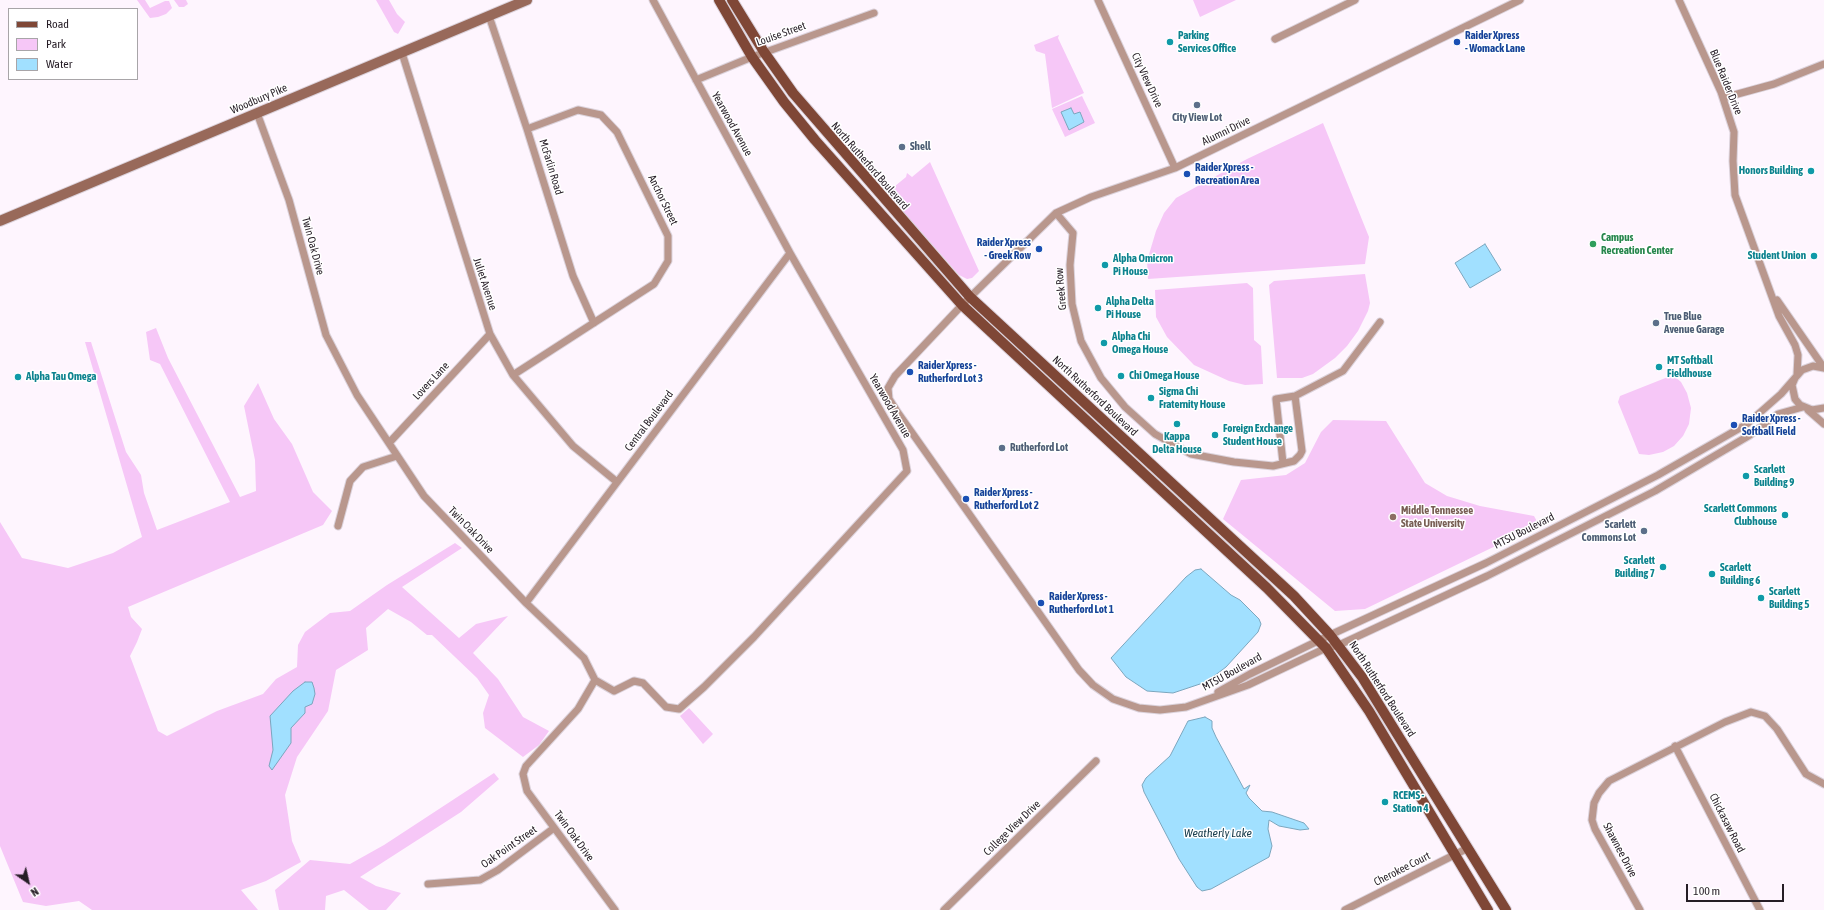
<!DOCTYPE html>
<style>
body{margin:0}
#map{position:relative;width:1824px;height:910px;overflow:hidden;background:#fef5fe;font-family:"Asap Condensed",sans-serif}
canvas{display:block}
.legend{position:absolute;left:8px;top:8px;width:130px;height:72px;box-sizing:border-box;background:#fff;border:1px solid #a8a5a8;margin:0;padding:5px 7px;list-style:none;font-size:12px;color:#261d26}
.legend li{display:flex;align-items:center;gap:8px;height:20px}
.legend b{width:20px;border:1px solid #a8a5a8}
.north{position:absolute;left:8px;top:862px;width:40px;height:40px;-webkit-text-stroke:3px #fff;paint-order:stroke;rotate:146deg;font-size:11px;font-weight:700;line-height:16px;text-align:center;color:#261d26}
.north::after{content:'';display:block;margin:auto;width:14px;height:18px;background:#261d26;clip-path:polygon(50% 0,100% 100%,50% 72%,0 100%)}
.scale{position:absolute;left:1686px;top:884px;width:98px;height:18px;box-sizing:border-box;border:2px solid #261d26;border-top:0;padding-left:5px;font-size:12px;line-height:14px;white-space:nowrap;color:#261d26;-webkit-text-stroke:3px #fff;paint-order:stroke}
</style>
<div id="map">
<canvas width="1824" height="910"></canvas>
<ul class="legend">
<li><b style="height:5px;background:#7f4736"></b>Road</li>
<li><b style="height:11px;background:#f6c7f7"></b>Park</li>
<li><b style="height:11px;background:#a1e0ff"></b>Water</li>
</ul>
<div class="north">N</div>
<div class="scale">100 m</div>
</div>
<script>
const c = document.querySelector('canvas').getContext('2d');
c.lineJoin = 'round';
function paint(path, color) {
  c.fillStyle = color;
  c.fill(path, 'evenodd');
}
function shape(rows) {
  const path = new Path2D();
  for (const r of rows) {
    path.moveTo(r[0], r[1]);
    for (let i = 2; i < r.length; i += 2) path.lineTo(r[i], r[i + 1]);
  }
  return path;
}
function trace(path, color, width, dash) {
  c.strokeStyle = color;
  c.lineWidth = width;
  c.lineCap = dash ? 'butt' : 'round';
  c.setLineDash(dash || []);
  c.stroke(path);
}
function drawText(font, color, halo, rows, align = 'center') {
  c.font = font + ' "Asap Condensed",sans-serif';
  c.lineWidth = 3;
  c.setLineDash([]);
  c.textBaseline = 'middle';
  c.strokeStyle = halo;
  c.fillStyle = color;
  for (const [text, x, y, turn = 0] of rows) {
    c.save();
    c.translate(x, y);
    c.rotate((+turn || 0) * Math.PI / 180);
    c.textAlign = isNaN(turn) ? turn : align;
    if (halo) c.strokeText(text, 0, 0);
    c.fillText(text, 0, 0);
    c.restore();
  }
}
paint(shape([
 [137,0,145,0,150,8,165,1,169,1,172,8,166,14,158,17,150,18],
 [174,0,186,0,188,4,184,7,179,7],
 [376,0,389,0,397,14,405,22,398,34,394,32],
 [1193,0,1236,0,1200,17],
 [1059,35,1058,38,1084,93,1052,108,1045,54,1036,51,1034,45],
 [1082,96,1095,123,1065,137,1052,109],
 [1323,123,1369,237,1365,264,1148,279,1147,261,1156,231,1164,213,1176,198,1247,159],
 [930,162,979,271,972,278,967,279,959,275,887,194,889,191,906,177,907,173,912,177],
 [1365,274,1370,303,1368,311,1358,331,1347,346,1335,358,1313,374,1302,378,1277,378,1269,285,1274,281],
 [1247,283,1253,288,1254,340,1261,346,1263,384,1245,385,1229,381,1194,365,1167,337,1156,317,1155,290],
 [156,328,168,358,240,497,256,491,255,460,244,406,258,383,274,419,292,444,313,492,332,511,323,525,128,607,131,617,142,629,137,642,130,656,158,731,167,736,217,711,263,694,276,679,297,667,298,645,305,632,330,613,350,611,387,585,455,543,462,548,402,587,459,638,476,624,508,616,473,653,498,679,523,717,549,731,539,745,523,757,485,728,483,713,489,695,477,678,432,635,427,635,411,622,388,609,366,628,368,650,336,670,328,711,297,757,285,795,292,841,301,862,266,881,241,890,258,910,92,910,79,901,46,906,23,902,0,846,0,522,22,558,68,568,113,553,142,537,85,342,91,342,126,452,141,475,144,493,157,530,230,502,160,364,150,360,146,332],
 [1673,375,1681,382,1687,393,1691,408,1689,424,1683,436,1674,446,1663,452,1649,455,1639,454,1618,402,1620,396],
 [1333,420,1386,421,1425,483,1447,496,1480,506,1534,516,1539,525,1365,609,1335,611,1223,519,1241,480,1286,475,1305,463,1321,432],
 [689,708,713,734,703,744,680,716],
 [494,773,499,779,461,812,360,877,376,886,401,893,386,910,369,910,344,890,326,896,325,910,279,910,275,890,310,860,350,864,384,845]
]), '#f6c7f7');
const water = shape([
 [1071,108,1074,114,1080,112,1084,122,1069,130,1061,112,1071,108],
 [1485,244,1501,270,1470,288,1455,263,1485,244],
 [1201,569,1231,595,1240,600,1259,619,1261,624,1258,632,1226,667,1206,682,1173,693,1147,691,1126,677,1111,658,1186,577,1195,570,1201,569],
 [305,682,312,682,314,688,315,694,312,704,305,707,305,713,291,728,291,743,272,770,269,766,273,750,270,716,293,691,305,682],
 [1205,717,1212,721,1212,728,1216,737,1244,789,1250,785,1246,793,1249,798,1262,811,1272,812,1304,823,1309,829,1300,830,1279,826,1269,820,1268,829,1272,846,1269,857,1211,889,1202,891,1197,887,1179,859,1144,792,1142,785,1146,778,1170,756,1188,721,1205,717]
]);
paint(water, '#a1e0ff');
trace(water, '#7ca6be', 1);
const street = shape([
 [1098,0,1175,168],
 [1520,0,1175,168,1091,197,1056,213,962,305,895,376,888,388,889,399,896,410,1079,670,1093,685,1113,699,1139,708,1160,710,1186,707,1248,685,1326,648,1339,645,1487,576,1655,491,1750,435,1778,414,1803,407],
 [1679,0,1721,92,1734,132,1733,161,1735,195,1779,316,1795,345,1798,355,1797,375],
 [489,16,527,129,573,276,594,323],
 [1275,39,1355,0],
 [402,53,490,334,513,375,573,446,617,482],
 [696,80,752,57,874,13],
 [1723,98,1774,84,1824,64],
 [257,113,289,200,326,335,357,395,424,496,526,603,584,658,595,680],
 [1056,213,1073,233,1070,265,1072,304,1081,341,1101,378,1125,407,1155,434,1191,454,1234,462,1273,466,1294,461,1300,455,1302,451,1295,396,1276,399,1283,463],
 [1777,300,1824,368],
 [1824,368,1813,366,1802,370,1795,378,1792,385,1795,399,1800,405,1812,410,1824,408],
 [513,375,654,284,668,261,668,236,617,132,601,115,578,110,527,129],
 [1295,396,1343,371,1380,322],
 [1808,410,1824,424],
 [389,443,490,334],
 [338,526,350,481,363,467,397,456],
 [526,603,790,253],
 [595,680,614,691,634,681,643,683,666,707,679,709,704,687,754,637,907,471,903,450,790,253,653,0],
 [595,680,578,709,526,766,523,774,527,791,615,910],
 [1218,692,1250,674,1330,635,1486,563,1658,475,1747,424,1781,394,1795,378],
 [1675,746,1760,910],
 [428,884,480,880,498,870,554,828],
 [944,910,1096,761],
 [1345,910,1468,848],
 [1640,910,1595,829,1592,820,1594,803,1599,793,1609,781,1725,722,1751,712,1765,716,1777,729,1806,774,1824,784]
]);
const secondary = shape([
 [0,221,527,0]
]);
const primary = shape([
 [719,0,752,57,784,102,815,140,962,305,1267,588,1326,648,1369,711,1488,910],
 [732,0,764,52,793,93,970,297,1294,596,1330,635,1362,677,1378,703,1506,910]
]);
trace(street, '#dbd2db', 9);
trace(secondary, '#dbd2db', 12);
trace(primary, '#dbd2db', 12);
trace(street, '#b9978d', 7);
trace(secondary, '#98695a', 10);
trace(primary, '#7f4736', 10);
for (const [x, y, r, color] of [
 [1170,42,4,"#0f9aa8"],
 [1457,42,4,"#1a4fb4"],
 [1197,105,4,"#5c6f8a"],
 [902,147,4,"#5c6f8a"],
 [1811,171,4,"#0f9aa8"],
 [1187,174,4,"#1a4fb4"],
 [1593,244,4,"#2e9e5b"],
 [1039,249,4,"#1a4fb4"],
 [1814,256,4,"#0f9aa8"],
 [1105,265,4,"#0f9aa8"],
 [1098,308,4,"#0f9aa8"],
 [1656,323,4,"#5c6f8a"],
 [1104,343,4,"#0f9aa8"],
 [1659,367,4,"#0f9aa8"],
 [910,372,4,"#1a4fb4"],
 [1121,376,4,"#0f9aa8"],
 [18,377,4,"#0f9aa8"],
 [1151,398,4,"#0f9aa8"],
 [1177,424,4,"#0f9aa8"],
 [1734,425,4,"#1a4fb4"],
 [1215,435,4,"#0f9aa8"],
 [1002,448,4,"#5c6f8a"],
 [1746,476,4,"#0f9aa8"],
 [966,499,4,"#1a4fb4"],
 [1785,515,4,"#0f9aa8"],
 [1393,517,4,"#8d6e63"],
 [1644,531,4,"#5c6f8a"],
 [1663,567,4,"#0f9aa8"],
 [1712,574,4,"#0f9aa8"],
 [1761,598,4,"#0f9aa8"],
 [1041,603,4,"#1a4fb4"],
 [1385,802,4,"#0f9aa8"]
]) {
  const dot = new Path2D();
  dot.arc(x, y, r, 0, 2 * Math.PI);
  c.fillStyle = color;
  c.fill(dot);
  trace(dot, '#fff', 1.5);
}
drawText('11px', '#261d26', '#fff', [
 ["Louise Street",781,34,-20],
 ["City View Drive",1147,80,65],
 ["Blue Raider Drive",1726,82,68],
 ["Woodbury Pike",259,99,-23],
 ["Yearwood Avenue",732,124,61],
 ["Alumni Drive",1226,131,-26],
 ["North Rutherford Boulevard",870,166,49],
 ["McFarlin Road",551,167,73],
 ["Anchor Street",663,200,64],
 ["Twin Oak Drive",313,246,75],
 ["Juliet Avenue",485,284,72],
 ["Greek Row",1061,289,-95],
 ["Lovers Lane",431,381,-47],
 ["North Rutherford Boulevard",1095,396,43],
 ["Yearwood Avenue",890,406,60],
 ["Central Boulevard",649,421,-53],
 ["Twin Oak Drive",471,530,46],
 ["MTSU Boulevard",1524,531,-27],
 ["MTSU Boulevard",1232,672,-29],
 ["North Rutherford Boulevard",1382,689,57],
 ["Chickasaw Road",1727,823,63],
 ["College View Drive",1012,828,-44],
 ["Twin Oak Drive",574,836,54],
 ["Oak Point Street",509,847,-35],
 ["Shawnee Drive",1620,850,62],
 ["Cherokee Court",1402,869,-27]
]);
drawText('bold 11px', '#0d838f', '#fff', [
 ["Parking",1178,36],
 ["Services Office",1178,49],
 ["Honors Building",1803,171,"right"],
 ["Student Union",1806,256,"right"],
 ["Alpha Omicron",1113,259],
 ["Pi House",1113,272],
 ["Alpha Delta",1106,302],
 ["Pi House",1106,315],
 ["Alpha Chi",1112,337],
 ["Omega House",1112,350],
 ["MT Softball",1667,361],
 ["Fieldhouse",1667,374],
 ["Chi Omega House",1129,376],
 ["Alpha Tau Omega",26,377],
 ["Sigma Chi",1159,392],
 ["Fraternity House",1159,405],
 ["Foreign Exchange",1223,429],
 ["Student House",1223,442],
 ["Kappa",1177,437,"center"],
 ["Delta House",1177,450,"center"],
 ["Scarlett",1754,470],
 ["Building 9",1754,483],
 ["Scarlett Commons",1777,509,"right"],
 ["Clubhouse",1777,522,"right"],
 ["Scarlett",1655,561,"right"],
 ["Building 7",1655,574,"right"],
 ["Scarlett",1720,568],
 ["Building 6",1720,581],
 ["Scarlett",1769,592],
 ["Building 5",1769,605],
 ["RCEMS -",1393,796],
 ["Station 4",1393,809]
], 'left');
drawText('bold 11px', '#164399', '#fff', [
 ["Raider Xpress",1465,36],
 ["- Womack Lane",1465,49],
 ["Raider Xpress -",1195,168],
 ["Recreation Area",1195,181],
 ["Raider Xpress",1031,243,"right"],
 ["- Greek Row",1031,256,"right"],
 ["Raider Xpress -",918,366],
 ["Rutherford Lot 3",918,379],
 ["Raider Xpress -",1742,419],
 ["Softball Field",1742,432],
 ["Raider Xpress -",974,493],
 ["Rutherford Lot 2",974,506],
 ["Raider Xpress -",1049,597],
 ["Rutherford Lot 1",1049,610]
], 'left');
drawText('bold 11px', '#4e5e75', '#fff', [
 ["City View Lot",1197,118,"center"],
 ["Shell",910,147],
 ["True Blue",1664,317],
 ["Avenue Garage",1664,330],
 ["Rutherford Lot",1010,448],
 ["Scarlett",1636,525,"right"],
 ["Commons Lot",1636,538,"right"]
], 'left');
drawText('bold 11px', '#27864d', '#fff', [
 ["Campus",1601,238],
 ["Recreation Center",1601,251]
], 'left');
drawText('bold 11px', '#785e54', '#fff', [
 ["Middle Tennessee",1401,511],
 ["State University",1401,524]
], 'left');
drawText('italic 12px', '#123747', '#fff', [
 ["Weatherly Lake",1218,833]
]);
</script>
